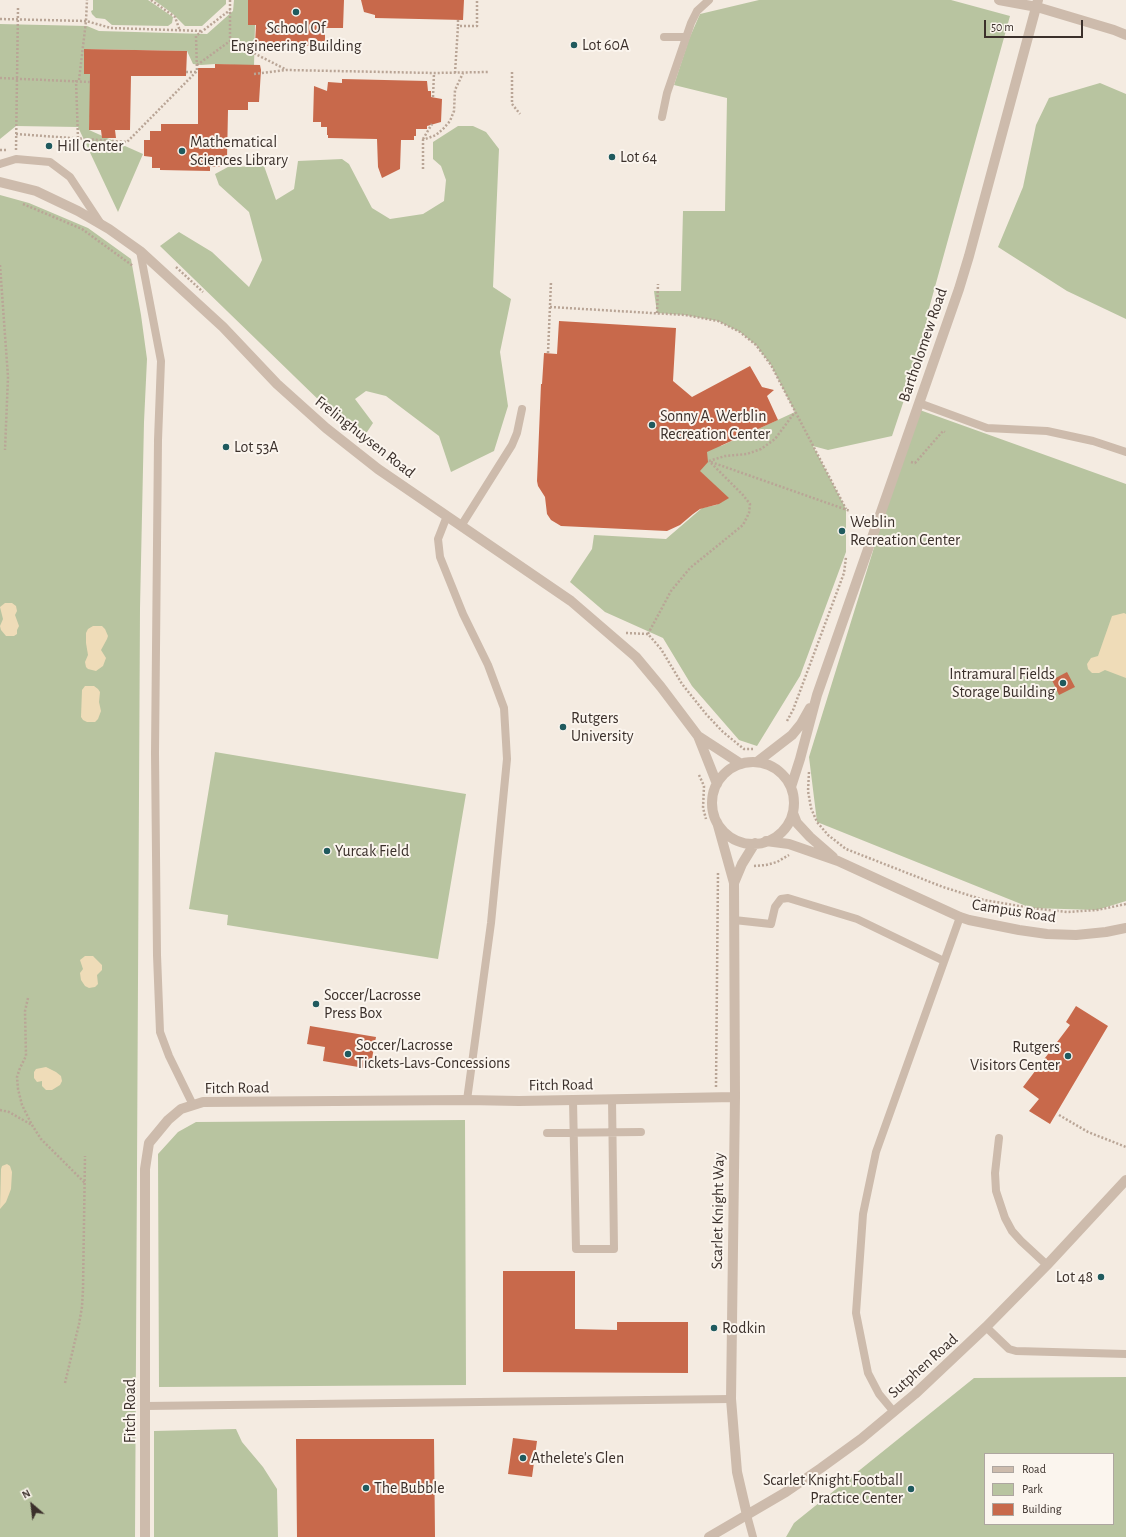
<!DOCTYPE html>
<style>
body{margin:0}
#map{position:relative;width:1126px;height:1537px;overflow:hidden;background:#f4ebe1;font-family:"Alegreya Sans",sans-serif}
canvas{display:block}
.legend{position:absolute;left:984px;top:1453px;width:130px;height:72px;box-sizing:border-box;background:#fbf5ee;border:1px solid #aea6a0;margin:0;padding:5px 7px;list-style:none;font-size:12px;color:#3b302b}
.legend li{display:flex;align-items:center;gap:8px;height:20px}
.legend b{width:20px;border:1px solid #aea6a0}
.north{position:absolute;left:12px;top:1485px;width:40px;height:40px;-webkit-text-stroke:3px #fbf5ee;paint-order:stroke;rotate:332deg;font-size:11px;font-weight:700;line-height:16px;text-align:center;color:#3b302b}
.north::after{content:'';display:block;margin:auto;width:14px;height:18px;background:#3b302b;clip-path:polygon(50% 0,100% 100%,50% 72%,0 100%)}
.scale{position:absolute;left:984px;top:20px;width:99px;height:18px;box-sizing:border-box;border:2px solid #3b302b;border-top:0;padding-left:5px;font-size:12px;line-height:14px;white-space:nowrap;color:#3b302b;-webkit-text-stroke:3px #fbf5ee;paint-order:stroke}
</style>
<div id="map">
<canvas width="1126" height="1537"></canvas>
<ul class="legend">
<li><b style="height:5px;background:#cdbbac"></b>Road</li>
<li><b style="height:11px;background:#b8c4a0"></b>Park</li>
<li><b style="height:11px;background:#c8694b"></b>Building</li>
</ul>
<div class="north">N</div>
<div class="scale">50 m</div>
</div>
<script>
const c = document.querySelector('canvas').getContext('2d');
c.lineJoin = 'round';
function paint(path, color) {
  c.fillStyle = color;
  c.fill(path, 'evenodd');
}
function shape(rows) {
  const path = new Path2D();
  for (const r of rows) {
    if (r.length === 3) {
      path.moveTo(r[0] + r[2], r[1]);
      path.arc(r[0], r[1], r[2], 0, 2 * Math.PI);
      continue;
    }
    path.moveTo(r[0], r[1]);
    for (let i = 2; i < r.length; i += 2) path.lineTo(r[i], r[i + 1]);
  }
  return path;
}
function trace(path, color, width, dash) {
  c.strokeStyle = color;
  c.lineWidth = width;
  c.lineCap = dash ? 'butt' : 'round';
  c.setLineDash(dash || []);
  c.stroke(path);
}
function drawText(font, color, halo, rows, align = 'center') {
  c.font = font + ' "Alegreya Sans",sans-serif';
  c.lineWidth = 4;
  c.setLineDash([]);
  c.textBaseline = 'middle';
  c.strokeStyle = halo;
  c.fillStyle = color;
  for (const [text, x, y, turn = 0] of rows) {
    c.save();
    c.translate(x, y);
    c.rotate((+turn || 0) * Math.PI / 180);
    c.textAlign = isNaN(turn) ? turn : align;
    if (halo) c.strokeText(text, 0, 0);
    c.fillText(text, 0, 0);
    c.restore();
  }
}
paint(shape([
 [93,0,148,0,173,17,172,23,168,26,112,25,105,19,96,18,92,14,91,11,93,10],
 [154,0,226,0,226,4,202,26,185,26,173,14],
 [234,0,248,0,248,25,255,25,254,66,215,64,201,65,193,64,187,51,84,49,84,74,93,74,89,130,143,154,118,212,78,127,16,126,0,139,0,24,87,26,99,31,207,34,233,11],
 [759,0,951,0,1010,16,928,312,924,340,892,436,828,450,813,446,846,509,846,552,800,676,757,746,739,740,692,686,663,638,605,612,570,582,592,549,594,535,666,539,702,508,716,505,728,498,697,469,714,431,721,446,795,412,771,365,756,345,740,332,718,321,685,315,657,313,654,291,681,291,683,211,725,211,727,98,674,85,689,39,700,14],
 [1100,83,1126,94,1126,319,1067,291,998,247,1023,187,1036,125,1049,98],
 [458,126,473,126,486,132,499,149,493,287,511,299,500,352,508,406,494,451,451,472,439,436,386,396,366,391,355,399,373,423,361,441,160,246,179,232,212,252,249,287,262,260,249,212,219,185,215,174,228,167,264,166,276,200,294,189,298,161,342,159,349,164,372,208,390,219,423,214,444,201,446,180,441,166,433,159,433,142],
 [0,195,29,203,88,228,131,259,141,315,147,359,144,422,140,608,135,1537,0,1537],
 [917,409,1126,484,1126,901,1097,910,1031,908,817,822,809,757],
 [215,752,466,794,438,959,227,925,228,915,189,909],
 [465,1120,466,1385,159,1387,158,1154,178,1132,196,1122],
 [1126,1377,1126,1537,786,1537,794,1523,974,1378],
 [985,1454,1113,1454,1113,1524,985,1524],
 [236,1429,242,1442,263,1467,277,1489,278,1537,154,1537,154,1431]
]), '#b8c4a0');
paint(shape([
 [5,603,12,603,16,606,17,611,15,615,19,626,17,630,17,634,14,636,6,636,1,630,0,626,3,619,0,607],
 [1124,613,1126,614,1126,678,1105,670,1099,673,1092,673,1088,669,1087,664,1091,658,1098,656,1112,616],
 [93,626,102,626,105,629,108,636,107,639,101,650,106,658,103,666,96,671,88,669,86,667,85,662,88,655,86,643,86,633,88,629],
 [85,686,94,686,98,689,100,692,99,702,101,711,98,719,95,722,87,722,83,720,81,717,82,690],
 [85,956,93,956,102,965,102,970,97,975,98,984,95,987,89,988,85,986,81,980,80,973,83,969,80,960],
 [46,1067,56,1072,61,1076,62,1081,60,1085,52,1090,46,1090,42,1086,42,1081,37,1082,34,1078,34,1072,36,1069],
 [7,1164,10,1166,12,1172,11,1189,6,1202,0,1209,1,1169,2,1166]
]), '#efdcb8');
paint(shape([
 [248,0,344,0,343,28,325,28,325,46,255,45,256,25,248,25],
 [361,0,464,0,463,20,375,18,375,15,364,12],
 [84,49,187,51,186,76,131,76,130,130,115,130,116,138,102,138,101,130,89,130,90,74,84,74],
 [215,64,260,65,261,70,259,102,248,102,248,110,228,110,227,159,222,158,222,167,210,167,210,171,160,170,160,168,152,168,152,157,144,156,144,140,150,140,150,131,161,131,161,124,198,124,198,68,215,68],
 [342,79,427,81,428,91,431,91,431,97,442,99,441,122,427,126,427,129,416,129,416,136,414,136,414,140,401,140,400,169,382,178,378,167,377,139,328,138,328,135,327,135,327,127,321,127,321,122,313,122,314,86,327,91,328,82,342,83],
 [559,321,676,328,673,381,692,397,750,366,762,387,774,390,767,396,778,420,707,452,708,462,700,471,729,498,719,504,700,509,693,514,680,525,667,531,561,526,551,520,547,514,545,497,538,486,537,481,541,384,542,384,544,353,557,354],
 [1067,672,1075,687,1059,695,1052,680],
 [1076,1006,1108,1026,1050,1124,1029,1111,1039,1099,1023,1087,1070,1025,1066,1022],
 [310,1026,376,1037,370,1069,323,1061,325,1047,307,1044],
 [503,1271,575,1271,575,1329,617,1330,617,1322,688,1322,688,1373,503,1372],
 [513,1438,537,1441,532,1477,508,1474],
 [296,1439,434,1439,435,1537,297,1537]
]), '#c8694b');
trace(shape([
 [151,0,175,17,180,31],
 [230,0,230,41,285,69],
 [0,19,86,21,111,28,202,31],
 [458,20,458,26,477,26,477,0],
 [197,65,230,41],
 [186,72,198,72],
 [512,72,512,104,520,114],
 [455,73,458,26],
 [254,74,286,70,434,73,488,72],
 [0,78,90,82],
 [76,80,78,139],
 [79,80,86,21,87,0],
 [433,97,434,73],
 [16,134,127,142,197,71,196,36,230,10],
 [423,139,432,124],
 [0,150,8,150],
 [16,150,18,8],
 [423,169,423,140,436,135,443,129,450,121,454,111,455,90,463,73],
 [23,204,82,229,133,266],
 [0,265,8,377,5,450],
 [176,267,203,292],
 [550,307,685,315,718,321,740,332,756,345,771,365,846,509],
 [657,313,658,284],
 [548,353,551,282],
 [709,461,725,456,747,454,761,449,775,439,795,412],
 [711,462,850,511],
 [911,462,915,463,943,431,945,432],
 [626,633,648,634,661,649,682,684,706,714,723,732,744,749,753,749],
 [648,634,671,591,690,568,743,525,749,513,750,504,743,495,709,461],
 [787,721,793,710,844,573,846,557],
 [809,772,808,791,811,808,817,822,828,835,846,849,943,887,984,900,1031,908,1067,912,1097,910,1126,904],
 [699,775,704,786,703,808,706,819],
 [754,866,766,865,777,862,789,855],
 [28,998,25,1011,26,1056,20,1068,17,1077,18,1089,22,1105,32,1125,41,1139,85,1183],
 [716,1087,718,872],
 [0,1110,9,1112,32,1125],
 [1059,1115,1088,1132,1126,1147],
 [65,1383,79,1324,82,1307,83,1289,85,1156]
]), '#b9a596', 2.5, [2, 2]);
trace(shape([
 [664,37,685,37],
 [662,117,667,93,691,23,697,11,709,0],
 [0,164,16,159,50,162,70,177,101,224],
 [140,251,161,361,158,440,155,753,157,955,160,1032,169,1056,193,1105],
 [919,403,987,428,1047,431,1093,441,1126,452],
 [447,516,438,539,440,557,463,614,488,665,504,708,507,759,491,923,467,1100],
 [461,526,512,445,517,433,522,409],
 [734,920,771,924,775,907,781,899,788,898,857,919,944,961],
 [573,1100,576,1249,614,1249,612,1099],
 [547,1133,641,1132],
 [999,1138,995,1173,996,1191,1005,1218,1012,1231,1021,1241,1047,1265],
 [986,1327,1009,1349,1016,1351,1126,1354],
 [145,1406,731,1399],
 [894,1412,879,1394,868,1373,856,1313,863,1214,876,1152,960,917],
 [747,1515,753,1537]
]), '#cdbbac', 8);
trace(shape([
 [999,0,1037,7,1114,30,1126,35],
 [0,182,36,191,78,211,109,229,140,251,223,327,277,384,326,428,378,469,571,601,636,657,661,687,698,736,717,784],
 [698,736,741,764],
 [757,762,792,735,801,724,810,708],
 [753,803,41],
 [791,787,800,759,817,695,959,289,969,256,1038,0],
 [793,813,797,823,810,837,833,857],
 [717,822,734,883,735,1097,731,1399,737,1472,747,1515],
 [766,841,789,844,838,861,960,917,969,920,1019,930,1047,934,1076,935,1106,932,1126,928],
 [734,883,742,864,755,843],
 [145,1537,145,1169,149,1143,168,1120,181,1109,203,1102,467,1100,519,1101,735,1097],
 [709,1537,786,1492,821,1468,861,1439,915,1394,986,1327,1047,1265,1126,1180]
]), '#cdbbac', 10);
for (const [x, y, r, color] of [
 [296,12,4,"#1f5a5e"],
 [574,45,4,"#1f5a5e"],
 [49,146,4,"#1f5a5e"],
 [182,151,4,"#1f5a5e"],
 [612,157,4,"#1f5a5e"],
 [652,425,4,"#1f5a5e"],
 [226,447,4,"#1f5a5e"],
 [842,531,4,"#1f5a5e"],
 [1063,683,4,"#1f5a5e"],
 [563,727,4,"#1f5a5e"],
 [327,851,4,"#1f5a5e"],
 [316,1004,4,"#1f5a5e"],
 [348,1054,4,"#1f5a5e"],
 [1068,1056,4,"#1f5a5e"],
 [1101,1277,4,"#1f5a5e"],
 [714,1328,4,"#1f5a5e"],
 [523,1458,4,"#1f5a5e"],
 [366,1488,4,"#1f5a5e"],
 [911,1489,4,"#1f5a5e"]
]) {
  const dot = new Path2D();
  dot.arc(x, y, r, 0, 2 * Math.PI);
  c.fillStyle = color;
  c.fill(dot);
  trace(dot, '#fbf5ee', 1.5);
}
drawText('16px', '#3b302b', '#fbf5ee', [
 ["School Of",296,28,"center"],
 ["Engineering Building",296,46,"center"],
 ["Lot 60A",582,45],
 ["Mathematical",190,142],
 ["Sciences Library",190,160],
 ["Hill Center",57,146],
 ["Lot 64",620,157],
 ["Sonny A. Werblin",660,416],
 ["Recreation Center",660,434],
 ["Lot 53A",234,447],
 ["Weblin",850,522],
 ["Recreation Center",850,540],
 ["Intramural Fields",1055,674,"right"],
 ["Storage Building",1055,692,"right"],
 ["Rutgers",571,718],
 ["University",571,736],
 ["Yurcak Field",335,851],
 ["Soccer/Lacrosse",324,995],
 ["Press Box",324,1013],
 ["Soccer/Lacrosse",356,1045],
 ["Tickets-Lavs-Concessions",356,1063],
 ["Rutgers",1060,1047,"right"],
 ["Visitors Center",1060,1065,"right"],
 ["Lot 48",1093,1277,"right"],
 ["Rodkin",722,1328],
 ["Athelete's Glen",531,1458],
 ["Scarlet Knight Football",903,1480,"right"],
 ["Practice Center",903,1498,"right"],
 ["The Bubble",374,1488]
], 'left');
drawText('16px', '#3b302b', '#fbf5ee', [
 ["Bartholomew Road",923,345,-71],
 ["Frelinghuysen Road",365,437,38],
 ["Campus Road",1014,911,9],
 ["Fitch Road",561,1085,-1],
 ["Fitch Road",237,1088,-1],
 ["Scarlet Knight Way",718,1211,-89],
 ["Sutphen Road",923,1366,-42],
 ["Fitch Road",130,1411,-90]
]);
</script>
